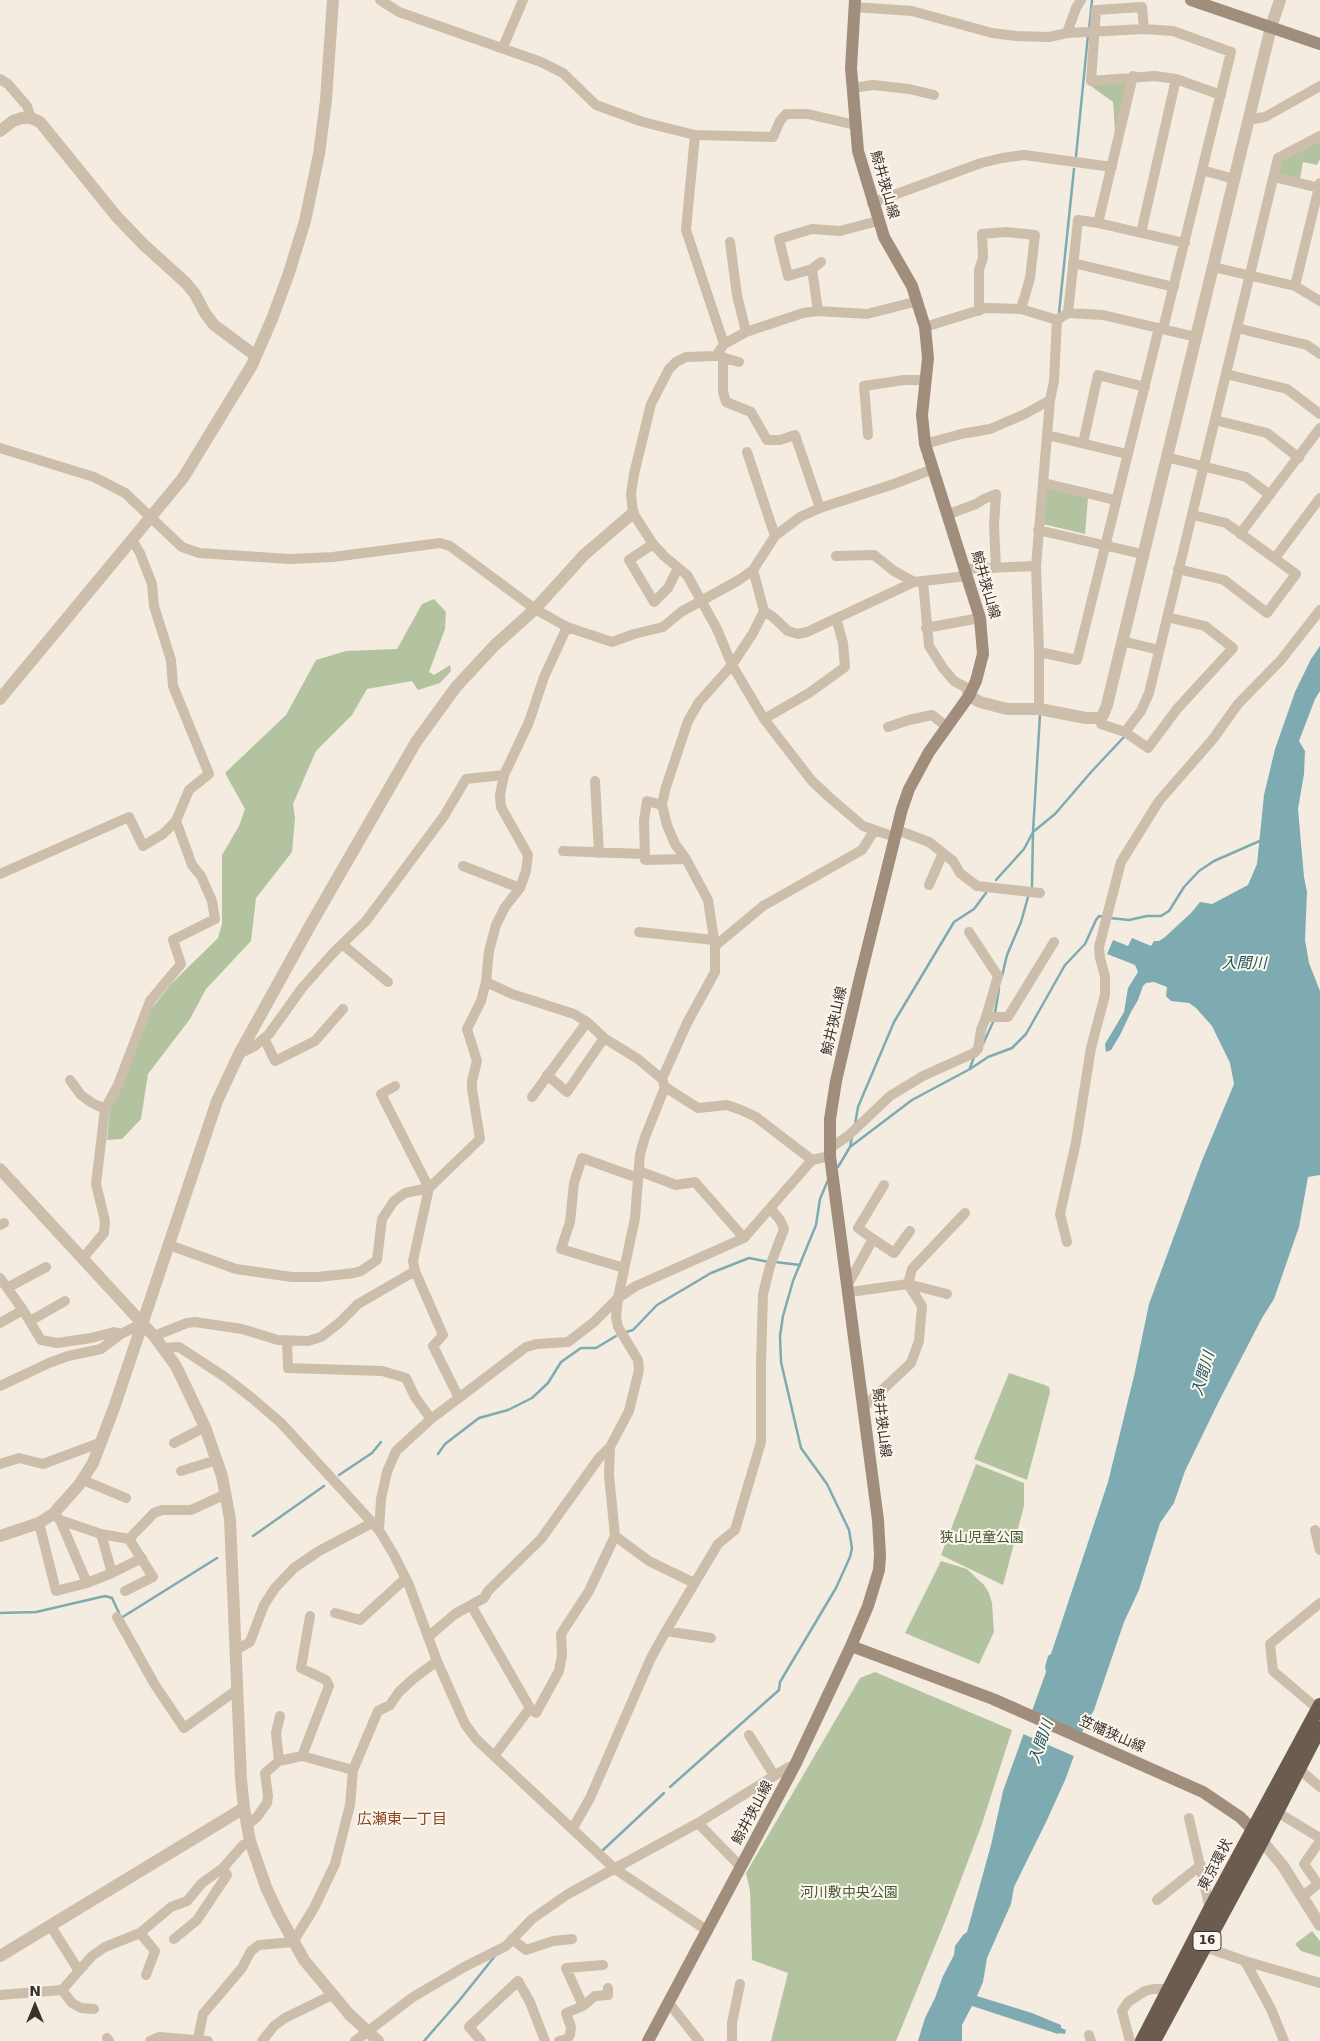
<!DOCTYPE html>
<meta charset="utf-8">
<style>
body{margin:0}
#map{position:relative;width:1320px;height:2041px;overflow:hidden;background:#f4ece0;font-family:"DejaVu Sans",sans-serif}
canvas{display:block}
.north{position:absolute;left:10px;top:1981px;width:50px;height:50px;-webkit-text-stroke:4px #fbf6ed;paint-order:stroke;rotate:0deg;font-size:14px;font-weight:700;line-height:20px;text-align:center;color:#3a312b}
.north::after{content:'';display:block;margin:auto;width:18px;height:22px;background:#3a312b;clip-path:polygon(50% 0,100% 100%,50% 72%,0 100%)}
</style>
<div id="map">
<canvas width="1320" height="2041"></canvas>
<div class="north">N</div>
</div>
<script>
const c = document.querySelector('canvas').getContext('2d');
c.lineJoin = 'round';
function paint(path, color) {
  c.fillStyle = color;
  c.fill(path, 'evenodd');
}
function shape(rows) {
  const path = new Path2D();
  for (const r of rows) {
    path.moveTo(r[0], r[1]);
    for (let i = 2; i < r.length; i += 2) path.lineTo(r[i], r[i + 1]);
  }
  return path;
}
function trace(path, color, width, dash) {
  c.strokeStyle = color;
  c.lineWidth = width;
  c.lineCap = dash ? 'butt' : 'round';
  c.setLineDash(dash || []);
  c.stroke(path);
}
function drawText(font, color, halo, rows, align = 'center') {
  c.font = font + ' "DejaVu Sans","Noto Sans JP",sans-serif';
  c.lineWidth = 4;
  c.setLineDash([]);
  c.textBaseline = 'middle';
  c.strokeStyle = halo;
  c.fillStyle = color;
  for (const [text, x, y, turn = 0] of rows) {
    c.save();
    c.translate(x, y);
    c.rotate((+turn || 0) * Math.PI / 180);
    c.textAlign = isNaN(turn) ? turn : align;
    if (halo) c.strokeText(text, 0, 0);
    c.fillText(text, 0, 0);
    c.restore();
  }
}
paint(shape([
 [1125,81,1128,85,1115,132,1113,102,1088,84],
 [1320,140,1320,159,1317,165,1303,162,1300,179,1279,174,1282,160],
 [1046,487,1088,498,1085,534,1043,524],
 [434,599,446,612,445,629,429,672,434,675,450,665,451,671,440,683,418,690,412,681,367,689,352,715,316,751,293,804,295,818,292,852,256,898,251,941,206,989,190,1019,148,1074,141,1119,122,1139,107,1140,110,1110,152,1008,171,984,218,938,222,924,222,855,239,826,245,809,225,773,286,715,316,660,346,651,397,649,422,604],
 [1009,1373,1045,1385,1049,1387,1050,1392,1027,1480,974,1459],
 [976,1464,1024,1483,1024,1506,1003,1585,941,1555],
 [941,1561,967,1569,984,1585,989,1593,992,1603,994,1632,979,1664,905,1633],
 [875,1672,1012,1730,982,1824,946,1919,896,2041,771,2041,788,1973,752,1960,750,1891,746,1873,860,1678],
 [1312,1931,1320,1941,1320,1957,1301,1951,1295,1944]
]), '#b4c39f');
paint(shape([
 [1320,646,1320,691,1315,699,1299,741,1305,751,1304,774,1298,809,1304,877,1307,892,1305,940,1309,963,1320,991,1320,1175,1308,1177,1299,1227,1274,1299,1262,1318,1219,1401,1185,1471,1174,1503,1160,1523,1139,1590,1124,1622,1094,1710,1083,1730,1066,1778,1047,1820,1014,1887,1011,1904,987,1958,983,1982,977,1996,1032,2013,1061,2025,1061,2028,1066,2030,1065,2034,1059,2033,1058,2034,972,2006,962,2025,962,2041,918,2041,925,2018,935,1998,943,1976,954,1955,955,1946,963,1935,967,1932,991,1845,1003,1791,1046,1672,1045,1667,1048,1656,1051,1654,1108,1482,1134,1376,1149,1304,1201,1163,1234,1084,1230,1063,1212,1026,1196,1008,1189,1003,1171,1001,1166,996,1167,987,1154,982,1146,983,1143,986,1138,1000,1131,1012,1120,1035,1111,1050,1106,1052,1105,1044,1124,1012,1128,988,1138,972,1135,965,1107,954,1113,940,1128,946,1132,938,1151,946,1154,941,1159,941,1165,937,1191,913,1200,902,1212,904,1248,885,1257,864,1264,795,1275,749,1295,692,1311,659]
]), '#7eabb1');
paint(shape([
 [1030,1710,1084,1733,1076,1757,1021,1733]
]), '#f4ece0');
trace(shape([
 [1089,30,1092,0],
 [1076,156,1088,35],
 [1059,313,1074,169],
 [996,880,1024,849,1033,832,1055,814,1092,771,1124,737],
 [1032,886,1033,832,1040,714],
 [1110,918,1129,920,1147,916,1161,916,1169,911,1184,887,1199,871,1214,861,1262,840],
 [1002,976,1007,955,1021,922,1028,897],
 [995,1013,999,989],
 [983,1044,994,1020],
 [970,1068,974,1057],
 [855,1125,858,1107,894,1022,954,922,974,909,986,893],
 [850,1147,912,1100,970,1069,988,1057,1012,1048,1026,1034,1065,965,1085,944,1096,920,1099,916,1105,917],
 [838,1167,850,1147,852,1137],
 [775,1262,800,1265],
 [626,1332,633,1330,657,1305,711,1273,749,1258,769,1262],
 [438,1454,445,1444,479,1418,508,1410,532,1398,548,1383,561,1362,581,1348,596,1348,616,1336],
 [339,1475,372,1453,381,1442],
 [253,1536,324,1486],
 [0,1613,36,1612,105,1596,112,1598,119,1613],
 [121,1618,217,1558],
 [670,1787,779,1690,780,1682,836,1588,850,1557,852,1548,849,1530,827,1484,801,1448,781,1362,780,1336,783,1316,793,1281,816,1225,820,1199,828,1180],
 [603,1850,664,1793],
 [424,2041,458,2002,495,1956]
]), '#7eabb1', 2.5);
trace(shape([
 [380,0,399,12,541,62,563,73,596,105,643,122,695,135,773,137,780,121,786,114,808,114,855,125],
 [854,7,912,11,992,33,1016,36,1049,37,1067,33,1144,29,1173,31,1231,52,1163,329],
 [1144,29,1142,7,1096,10,1091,81,1155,76,1176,79,1221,95],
 [1067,33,1076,8,1081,0],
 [503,47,523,0],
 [0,79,8,84,27,106,31,118],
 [853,88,873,85,909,89,934,95],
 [1248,120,1265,117,1320,86],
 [695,135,686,230,724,344],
 [1202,170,1234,179],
 [1274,177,1319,188],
 [872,203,981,163,1002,158,1024,155,1112,167],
 [1098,223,1133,76],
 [1141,233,1176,79],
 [730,242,737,295,746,332],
 [821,262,812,269,788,276,779,239,812,229,840,231,878,221],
 [1073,263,1174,287],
 [1213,267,1295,286,1320,301],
 [812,269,818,311],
 [1295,286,1320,183],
 [979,311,979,270,983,258,982,234,1006,232,1035,235,1030,278,1021,309],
 [1068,313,1078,220,1098,223,1185,243],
 [925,327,986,308,1021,309,1057,320,1068,313,1103,315,1196,337],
 [1237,328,1307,345,1320,354],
 [718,356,739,362],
 [723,357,723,392,726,402,751,412,767,440,780,440,795,435,820,508],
 [1226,374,1287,389,1320,414],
 [1050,400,1036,566,1039,652,1077,660,1159,328],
 [1215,420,1267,433,1299,458],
 [868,435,864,386,904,380,926,380],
 [1047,435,1127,454],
 [1083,443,1098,375,1145,387],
 [925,444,961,434,990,429,1025,414,1050,400,1054,381,1057,320],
 [0,448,94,477,125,493,182,547,199,553,289,559,333,557,440,543,450,546,535,609,567,627,612,642,634,634,663,627,681,612,739,580,753,570,775,536,800,517,820,508,894,484,933,469],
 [747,452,775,536],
 [1166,457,1246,477,1270,495],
 [1044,483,1115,500],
 [949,514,976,504,984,499,996,494,994,525,996,568],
 [1038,530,1142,554],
 [1240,534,1320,428],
 [132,540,140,553,152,584,154,606,171,660,173,686,209,774,189,790,176,821],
 [653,544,629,560,654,602,668,588,678,568],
 [836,556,874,555,894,571,914,582],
 [1275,558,1320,498],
 [964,569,1036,566],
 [1178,569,1224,580,1267,613,1296,574,1226,523,1193,515],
 [753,570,764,611,773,617,788,631,798,634,807,632,914,582,967,576],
 [923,581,929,646,943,668,954,681,965,687,969,696],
 [567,627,544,677,529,722,504,775,500,795,501,807,528,855,526,871,520,888,505,907,496,925,489,951,486,982,512,994,574,1014,587,1022,604,1038,638,1059,662,1079,665,1087,698,1108,727,1105,741,1110,756,1117,812,1160],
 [926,628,980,618],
 [1122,641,1159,650],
 [1039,652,1039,709],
 [1099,718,1101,724,1125,732,1148,748,1177,709,1233,648,1205,626,1167,617],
 [764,719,809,693,845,667,843,643,836,618],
 [888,727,909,720,932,715,946,726],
 [1125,732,1141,711,1149,693,1278,158,1320,136],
 [595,781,599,853],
 [662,805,647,801,644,820,645,860,686,859],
 [897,830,929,842,953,861,960,873,977,886,1040,893],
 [895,837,863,826,829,797,812,781,764,719,732,665,717,629,687,575,664,556,653,544,633,513,631,494,634,474,651,404,669,369,676,362,686,357,716,356,724,344,746,332,803,313,818,311,867,314,918,301],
 [563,851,644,854],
 [463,866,520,888],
 [0,874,129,817,143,846,163,834,176,821,192,865,201,876,212,901,215,919,173,940,181,964,150,1001,118,1085,105,1109],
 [929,885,943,853],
 [639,932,714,940],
 [969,932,998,976,986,1017],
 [342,944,388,982],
 [715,946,763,906,862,850,874,831],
 [264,1038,275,1061,315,1041,343,1009],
 [239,1054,255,1046,269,1034,302,988,334,952,366,921,444,816,466,779,504,775],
 [547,1075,567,1092,604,1038],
 [662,1079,687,1023,715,972,715,946,708,900,686,859,675,844,667,825,662,805,665,790,688,721,699,702,732,665,753,633,764,611],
 [70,1080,81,1095,92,1103,105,1109,96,1184,105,1221,104,1233,83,1258],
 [532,1097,587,1022],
 [830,1148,848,1136,890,1096,923,1076,974,1053,978,1049,981,1030,986,1017,1008,1017,1054,942],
 [639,1171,676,1185,695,1182,744,1238],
 [0,1225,4,1223],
 [873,1239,858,1228,884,1185],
 [1067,1242,1060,1214,1076,1142,1091,1048,1105,995,1105,976,1100,958,1099,947,1121,862,1159,801,1213,739,1238,704,1281,660,1320,610],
 [169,1245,236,1269,292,1277,318,1277,354,1273,361,1271,377,1260,382,1219,394,1201,405,1193,429,1188,381,1094,395,1086],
 [624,1268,561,1249,570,1222,574,1183,582,1158,638,1178],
 [0,1278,23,1310,41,1340,57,1343,91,1338,114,1332,121,1334],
 [848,1284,873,1239,894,1253,910,1231],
 [7,1288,46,1267],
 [850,1292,908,1284,947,1294],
 [30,1321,65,1301],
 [0,1323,23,1310],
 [154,1336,187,1323,195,1322,242,1329,278,1340,308,1341,321,1337,339,1323,358,1304,415,1271],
 [287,1341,288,1368,382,1371,406,1378,415,1397,431,1419],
 [163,1348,179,1347,225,1377,252,1398,281,1423,379,1530,394,1555,409,1585,437,1661,465,1724,476,1739,615,1869,708,1931],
 [0,1386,49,1363,68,1356,101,1349,121,1334,143,1323],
 [459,1398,433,1346,443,1335,415,1271,413,1261,429,1188,480,1139,472,1089,472,1081,477,1061,467,1029,481,1001,486,982],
 [864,1407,911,1363,919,1341,922,1306,908,1284,912,1269,965,1213],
 [174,1443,205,1427],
 [0,1464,19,1458,43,1464,102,1442],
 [181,1471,217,1460],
 [83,1480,126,1498],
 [53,1514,60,1520,101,1534,129,1539,154,1513,162,1510,191,1510,226,1494],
 [60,1520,87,1583],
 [39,1523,56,1591,87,1583,112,1573,142,1558],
 [379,1530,381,1499,387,1472,396,1451,431,1419,526,1347,537,1344,568,1342,594,1322,618,1298,636,1286,744,1238,812,1160,830,1156],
 [1315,1530,1320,1550],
 [101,1534,112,1573],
 [615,1536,649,1561,694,1583],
 [125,1591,153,1577,129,1539],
 [471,1605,530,1708,536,1713,559,1671,562,1655,561,1634,589,1591,615,1536,609,1475,610,1447],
 [335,1613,360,1620,406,1578],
 [117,1617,155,1685,184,1728,238,1689],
 [666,1631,711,1638],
 [428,1637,455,1614,484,1598,488,1591,541,1539,599,1458,610,1447,629,1411,639,1370,638,1360,618,1327,616,1317,618,1298,635,1218,640,1154,645,1137,665,1087],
 [236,1650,250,1642,264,1605,275,1588,294,1568,319,1551,372,1523],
 [1318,1709,1273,1671,1270,1644,1320,1603],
 [280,1716,276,1733,279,1761,302,1756,353,1770],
 [749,1735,774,1775],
 [302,1756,329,1686,326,1680,301,1668,310,1616],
 [494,1756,530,1708],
 [1299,1769,1320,1787],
 [1277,1812,1320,1838],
 [1189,1818,1210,1909],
 [698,1823,741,1867],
 [247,1825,257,1817,267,1803,268,1796,265,1773,279,1761],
 [573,1828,590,1798,651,1658,666,1631,718,1544,735,1530,761,1442,761,1364,763,1294,770,1266,784,1229,780,1220,770,1208],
 [1303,1896,1318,1884,1304,1864,1320,1841],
 [1157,1900,1201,1865],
 [50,1925,79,1971],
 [140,1933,155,1951,146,1975],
 [174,1939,197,1920,227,1875,223,1868],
 [512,1939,526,1950,553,1941,572,1939],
 [1199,1945,1245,1961,1320,1983],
 [1245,1961,1271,2009,1284,2041],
 [62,1990,92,1956,105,1947,140,1933,171,1907,187,1901,202,1883,223,1868,243,1845,250,1841],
 [0,1995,62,1990,72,2003,81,2008,94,2009],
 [669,2003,699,2041],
 [583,2006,566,1968,603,1965],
 [1089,2035,1091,2041],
 [107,2038,109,2041],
 [198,2039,203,2014,242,1968,251,1951,259,1945,293,1942,314,1908,335,1864,350,1805,353,1770,378,1711,390,1705,399,1692,413,1679,437,1661],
 [150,2041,159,2037,208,2041],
 [262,2041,274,2026,285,2018,332,1995],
 [355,2041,413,1997,466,1966,506,1946,532,1919,568,1894,698,1823,787,1768,795,1765],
 [481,2041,469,2027,518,1981,530,2002,545,2041],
 [559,2041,567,2039,570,2035,571,2027,566,2013,583,2006,595,1996,608,1995,608,1988],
 [732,2041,732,2023,740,1984],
 [1130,2041,1122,2011,1128,2002,1145,1991,1153,1989,1169,1989]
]), '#ccbeab', 10);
trace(shape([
 [0,131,13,121,22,118,31,118,40,122,117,217,144,245,186,283,195,294,205,313,214,325,256,356],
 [969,696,980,702,1007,709,1039,709,1086,718,1099,718,1103,715,1107,705,1271,27,1280,0],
 [0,699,183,478,252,365,272,319,289,273,305,221,319,154,326,100,333,0],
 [0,1169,154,1336,176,1366,205,1427,222,1476,230,1519,241,1779,244,1808,250,1841,266,1887,278,1913,304,1960,349,2014,378,2041],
 [0,1536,39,1523,53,1514,79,1485,93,1463,115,1405,217,1101,239,1054,311,924,416,742,456,687,494,646,535,609,584,555,633,513],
 [1262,1841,1283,1866,1320,1925],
 [0,1956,244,1808]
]), '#ccbeab', 12);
trace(shape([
 [1191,0,1320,44],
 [851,1646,993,1699,1203,1792,1240,1817,1259,1836],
 [648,2041,795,1765,851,1646,868,1606,879,1570,880,1555,878,1520,830,1156,830,1119,836,1081,860,978,902,809,909,789,929,752,969,696,976,681,983,654,980,618,925,444,922,415,928,358,925,327,912,286,884,237,858,151,851,68,855,0]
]), '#a08d7c', 12);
trace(shape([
 [1142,2041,1210,1909,1320,1705],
 [1154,2041,1262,1841,1320,1728]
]), '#6c5b4f', 14);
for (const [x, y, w] of [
 [1207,1941,28]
]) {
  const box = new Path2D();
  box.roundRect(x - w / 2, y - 9.5, w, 19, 4);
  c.fillStyle = '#fbf6ed';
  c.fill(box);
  trace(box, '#3a312b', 1);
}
drawText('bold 12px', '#3a312b', null, [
 ["16",1207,1941]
]);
drawText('14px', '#3a312b', '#fbf6ed', [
 ["鯨井狭山線",884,185,74],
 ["鯨井狭山線",985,585,74],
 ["鯨井狭山線",835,1021,-77],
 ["鯨井狭山線",881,1423,83],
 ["笠幡狭山線",1112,1735,24],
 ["鯨井狭山線",753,1813,-62],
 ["東京環状",1216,1865,-62]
]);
drawText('14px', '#45592e', '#fbf6ed', [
 ["狭山児童公園",982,1538],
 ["河川敷中央公園",849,1893]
]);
drawText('italic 15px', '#1f535d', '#fbf6ed', [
 ["入間川",1244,964],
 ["入間川",1204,1374,-74],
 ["入間川",1042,1742,-71]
]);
drawText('15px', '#8b4522', '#fbf6ed', [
 ["広瀬東一丁目",402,1820]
]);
</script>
